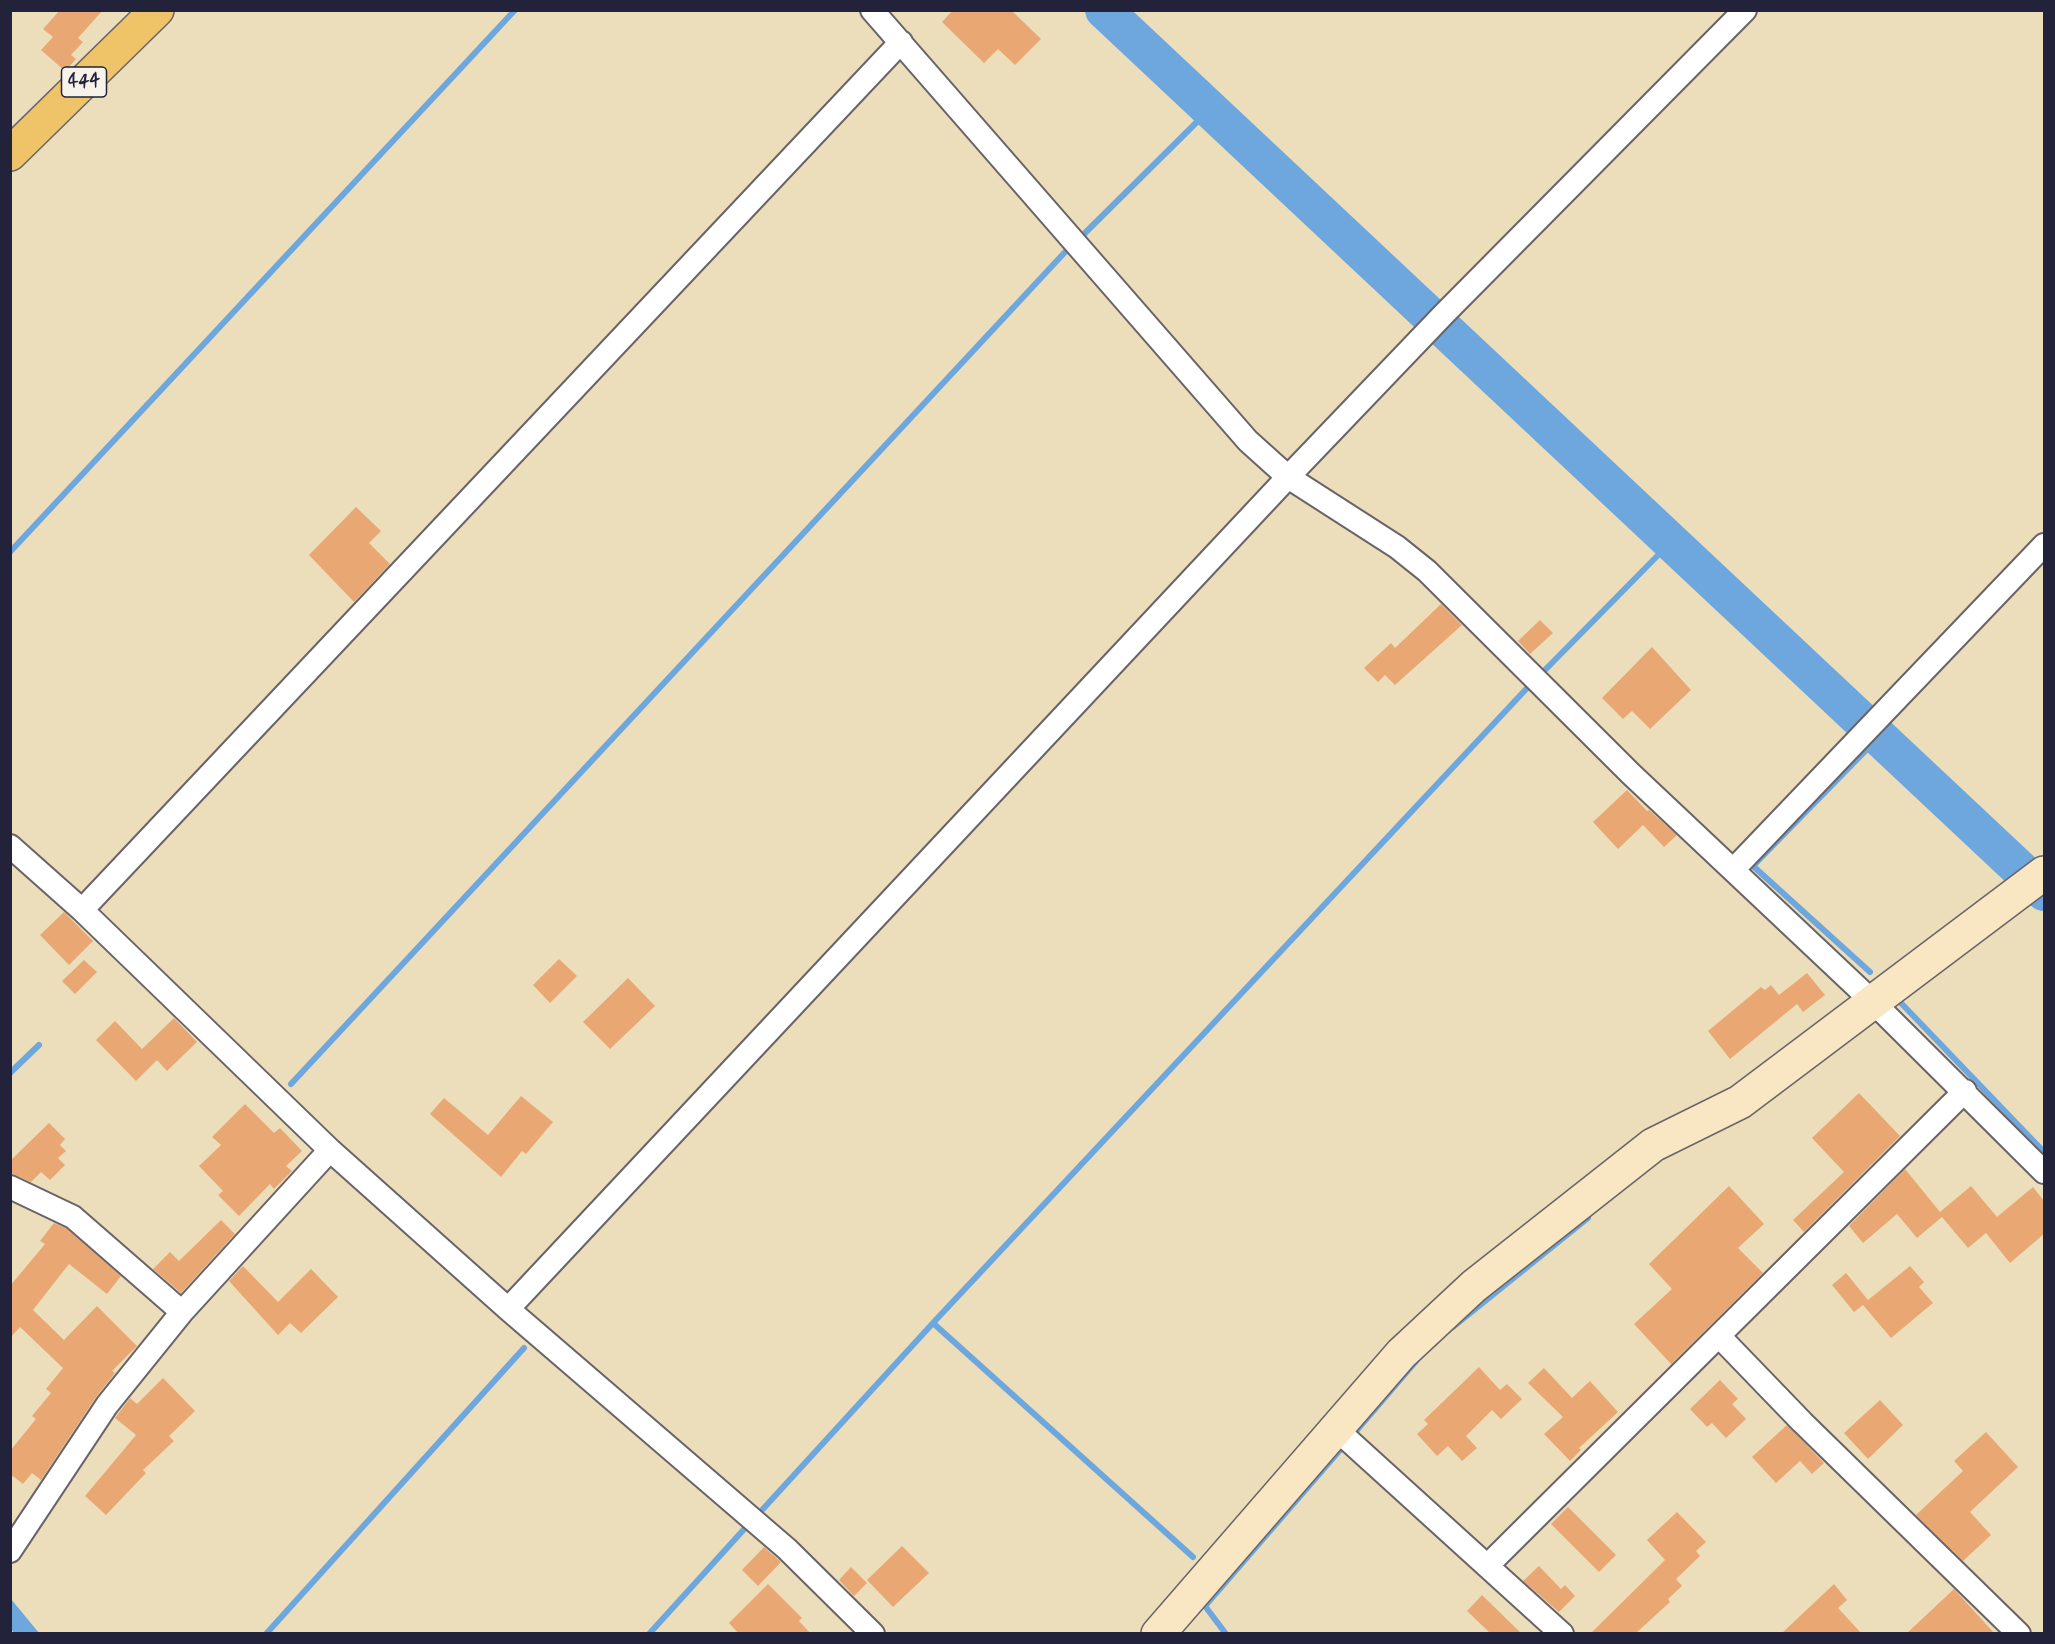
<!DOCTYPE html>
<style>
body{margin:0}
#map{position:relative;width:2055px;height:1644px;overflow:hidden;background:#ecdebb;font-family:Mynerve,sans-serif}
canvas{display:block}
.frame{position:absolute;inset:0;border:12px solid #22223b;pointer-events:none}
</style>
<div id="map">
<canvas width="2055" height="1644"></canvas>
<div class="frame"></div>
</div>
<script>
const c = document.querySelector('canvas').getContext('2d');
c.lineJoin = 'round';
function paint(path, color) {
  c.fillStyle = color;
  c.fill(path, 'evenodd');
}
function shape(rows) {
  const path = new Path2D();
  for (const r of rows) {
    path.moveTo(r[0], r[1]);
    for (let i = 2; i < r.length; i += 2) path.lineTo(r[i], r[i + 1]);
  }
  return path;
}
function trace(path, color, width, dash) {
  c.strokeStyle = color;
  c.lineWidth = width;
  c.lineCap = dash ? 'butt' : 'round';
  c.setLineDash(dash || []);
  c.stroke(path);
}
function drawText(font, color, halo, rows, align = 'center') {
  c.font = font + ' Mynerve,sans-serif';
  c.lineWidth = 4.5;
  c.setLineDash([]);
  c.textBaseline = 'middle';
  c.strokeStyle = halo;
  c.fillStyle = color;
  for (const [text, x, y, turn = 0] of rows) {
    c.save();
    c.translate(x, y);
    c.rotate((+turn || 0) * Math.PI / 180);
    c.textAlign = isNaN(turn) ? turn : align;
    if (halo) c.strokeText(text, 0, 0);
    c.fillText(text, 0, 0);
    c.restore();
  }
}
paint(shape([
 [10,1599,11,1599,39,1633,14,1633,11,1629]
]), '#6da7dd');
trace(shape([
 [1082,236,1210,109],
 [10,552,515,10],
 [1545,670,1671,542],
 [1870,972,1753,866,1879,737],
 [1901,1003,2044,1152],
 [10,1073,39,1045],
 [291,1084,1066,251],
 [933,1323,1193,1557],
 [1453,1327,1588,1218],
 [1357,1430,1417,1360],
 [763,1509,933,1323,1529,686],
 [266,1634,524,1348],
 [649,1634,747,1526],
 [1226,1634,1205,1606,1340,1450]
]), '#6da7dd', 6);
trace(shape([
 [1104,10,2044,892]
]), '#6da7dd', 38);
paint(shape([
 [60,10,103,10,78,38,83,42,71,55,76,59,65,71,41,50,53,37,43,29],
 [953,10,1011,10,1041,39,1015,65,998,49,984,63,942,22],
 [356,507,381,531,369,543,390,564,354,602,309,555],
 [1441,604,1462,625,1395,685,1385,675,1378,682,1364,668,1391,643,1395,648],
 [1540,620,1553,633,1530,654,1518,641],
 [1652,647,1691,690,1650,729,1632,711,1623,719,1602,698],
 [1627,790,1647,811,1649,810,1677,835,1664,847,1643,825,1618,849,1593,822],
 [64,912,93,941,69,965,40,935],
 [559,959,577,976,550,1003,533,985],
 [84,960,97,972,75,994,62,981],
 [1807,973,1825,995,1803,1012,1797,1004,1730,1059,1708,1031,1761,987,1765,990,1771,985,1779,995],
 [628,978,655,1006,610,1049,583,1022],
 [174,1018,197,1042,167,1071,157,1060,136,1081,96,1040,115,1021,142,1049],
 [1859,1093,1900,1136,1804,1232,1793,1220,1844,1172,1812,1138],
 [521,1096,553,1122,526,1154,522,1151,501,1177,430,1114,444,1098,488,1135],
 [245,1104,274,1133,280,1128,302,1151,286,1166,292,1171,274,1189,270,1184,239,1216,218,1195,223,1191,199,1166,221,1145,212,1137],
 [49,1123,65,1139,60,1145,66,1151,58,1158,65,1165,50,1180,41,1172,31,1182,13,1174,10,1171,10,1161],
 [1905,1169,1940,1212,1971,1186,1997,1217,2033,1187,2044,1201,2044,1234,2010,1263,1986,1233,1968,1248,1942,1217,1917,1238,1897,1214,1863,1243,1849,1226],
 [1729,1186,1764,1224,1738,1248,1763,1273,1671,1364,1634,1324,1672,1289,1649,1264],
 [221,1220,235,1234,181,1293,153,1269,170,1252,179,1261],
 [54,1223,66,1228,121,1276,107,1294,69,1264,33,1310,64,1340,97,1306,137,1346,112,1371,115,1373,96,1397,41,1480,32,1473,23,1484,10,1474,10,1451,36,1419,32,1416,51,1393,46,1389,63,1368,20,1327,10,1338,10,1286,45,1244,40,1241],
 [243,1266,278,1302,311,1269,338,1297,301,1333,290,1323,278,1335,229,1281],
 [1910,1266,1924,1282,1919,1287,1933,1303,1891,1338,1863,1305,1854,1312,1832,1285,1846,1273,1868,1300],
 [1479,1367,1500,1390,1507,1384,1522,1399,1501,1419,1492,1410,1466,1436,1477,1448,1462,1461,1448,1446,1437,1456,1417,1434,1428,1424,1424,1420],
 [1544,1368,1572,1398,1590,1381,1618,1412,1579,1448,1581,1450,1570,1461,1544,1434,1563,1417,1528,1383],
 [163,1378,195,1411,169,1436,174,1441,143,1470,146,1473,106,1515,85,1496,136,1435,115,1418,130,1398,137,1404],
 [1720,1380,1738,1399,1732,1404,1746,1419,1726,1438,1712,1423,1707,1427,1690,1409],
 [1880,1400,1903,1425,1868,1459,1844,1433],
 [1787,1425,1824,1463,1812,1474,1800,1461,1776,1483,1752,1457],
 [1986,1432,2018,1467,1970,1512,1991,1535,1963,1561,1916,1515,1963,1471,1954,1461],
 [1568,1507,1616,1555,1599,1572,1551,1524],
 [1677,1512,1706,1542,1696,1551,1700,1556,1676,1579,1682,1586,1668,1599,1670,1602,1635,1634,1590,1634,1665,1560,1647,1540],
 [902,1546,929,1573,893,1607,867,1580],
 [764,1547,781,1562,758,1586,742,1570],
 [1539,1566,1561,1589,1565,1585,1575,1596,1559,1612,1523,1581],
 [851,1567,867,1583,854,1596,839,1580],
 [768,1584,802,1618,799,1621,811,1634,739,1634,729,1623],
 [1834,1584,1847,1600,1838,1608,1862,1634,1781,1634],
 [1954,1589,1995,1634,1906,1634],
 [1482,1595,1522,1634,1491,1634,1467,1611]
]), '#e9a873');
const street = shape([
 [872,10,1248,441,1288,477,1397,547,1427,571,1631,774,1874,1003,2044,1172],
 [10,846,82,910,330,1150,508,1309,787,1549,873,1634],
 [1733,870,2044,545],
 [82,910,901,42],
 [10,1187,73,1217,182,1312],
 [508,1309,1288,477,1444,314,1745,10],
 [1719,1336,1802,1422,2019,1634],
 [1335,1428,1562,1634],
 [10,1551,107,1405,182,1312,330,1150],
 [1487,1566,1965,1091]
]);
const secondary = shape([
 [1158,1634,1401,1354,1474,1286,1653,1145,1740,1102,2044,873]
]);
const highway = shape([
 [10,154,157,10]
]);
trace(street, '#696468', 26);
trace(secondary, '#696468', 36);
trace(highway, '#696468', 36);
trace(street, '#fff', 22);
trace(secondary, '#f9e7c3', 33);
trace(highway, '#efc469', 33);
for (const [x, y, w] of [
 [84,82,45]
]) {
  const box = new Path2D();
  box.roundRect(x - w / 2, y - 15, w, 30, 4.5);
  c.fillStyle = '#f7f3e8';
  c.fill(box);
  trace(box, '#22223b', 1.5);
}
drawText('bold 18px', '#22223b', null, [
 ["444",84,82]
]);
</script>
